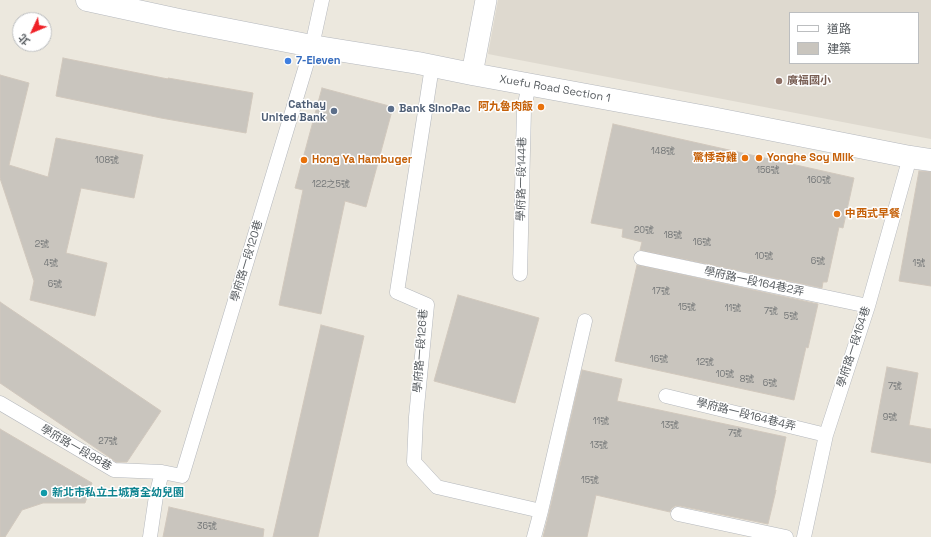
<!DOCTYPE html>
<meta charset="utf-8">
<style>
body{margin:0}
#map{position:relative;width:931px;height:537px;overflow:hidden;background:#ece8de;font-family:"Space Grotesk","Noto Sans TC",sans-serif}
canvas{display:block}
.legend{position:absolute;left:789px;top:12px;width:130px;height:52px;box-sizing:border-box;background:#fff;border:1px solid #bcbec0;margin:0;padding:5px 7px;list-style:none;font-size:12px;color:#585d61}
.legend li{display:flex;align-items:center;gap:8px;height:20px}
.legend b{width:20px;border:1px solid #bcbec0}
.north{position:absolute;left:12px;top:12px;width:40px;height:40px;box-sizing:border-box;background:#fff;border:1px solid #bcbec0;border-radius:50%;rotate:226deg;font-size:11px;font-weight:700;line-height:16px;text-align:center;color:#585d61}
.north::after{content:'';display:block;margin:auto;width:14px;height:18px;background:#ef2127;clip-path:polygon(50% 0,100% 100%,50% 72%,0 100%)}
</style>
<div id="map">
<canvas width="931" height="537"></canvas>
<ul class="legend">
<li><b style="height:5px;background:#fff"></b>道路</li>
<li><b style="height:11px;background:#c9c5be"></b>建築</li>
</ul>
<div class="north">北</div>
</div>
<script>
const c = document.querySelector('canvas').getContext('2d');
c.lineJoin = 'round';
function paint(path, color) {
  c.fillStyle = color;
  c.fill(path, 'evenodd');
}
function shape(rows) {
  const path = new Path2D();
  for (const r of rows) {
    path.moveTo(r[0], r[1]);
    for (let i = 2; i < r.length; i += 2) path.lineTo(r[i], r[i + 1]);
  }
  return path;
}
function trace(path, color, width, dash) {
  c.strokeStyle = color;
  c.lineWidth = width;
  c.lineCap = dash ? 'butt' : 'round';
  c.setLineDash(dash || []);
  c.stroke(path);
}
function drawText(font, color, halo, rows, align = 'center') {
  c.font = font + ' "Space Grotesk","Noto Sans TC",sans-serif';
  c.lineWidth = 3;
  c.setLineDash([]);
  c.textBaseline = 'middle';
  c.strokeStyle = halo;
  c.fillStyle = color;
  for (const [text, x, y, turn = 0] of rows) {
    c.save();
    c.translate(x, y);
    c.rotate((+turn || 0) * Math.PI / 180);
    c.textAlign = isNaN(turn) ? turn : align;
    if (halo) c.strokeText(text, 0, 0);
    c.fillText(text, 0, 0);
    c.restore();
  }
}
paint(shape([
 [498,0,931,0,931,139,488,54],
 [790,13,918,13,918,63,790,63]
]), '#ded9cf');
const building = shape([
 [63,58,168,79,168,78,253,93,246,133,161,118,56,96,63,58],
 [0,75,29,83,9,165,48,177,56,138,143,155,134,198,81,188,66,253,107,263,95,316,30,300,34,281,0,178,0,75],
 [322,88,393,107,366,207,345,201,321,314,279,305,303,190,295,188,322,88],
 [613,124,854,178,843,228,839,227,827,282,823,282,822,288,640,250,642,242,622,237,623,229,591,223,613,124],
 [919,171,931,172,931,286,899,281,919,171],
 [637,265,818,304,808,348,806,347,794,400,615,361,637,265],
 [458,295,539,318,515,403,434,381,458,295],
 [0,302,161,411,127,462,116,462,112,459,0,383,0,302],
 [321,325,364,336,318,537,273,537,321,325],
 [887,367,918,373,909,425,931,429,931,463,871,452,887,367],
 [582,370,622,379,617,401,786,437,775,490,776,490,768,524,680,506,675,506,671,509,670,512,596,495,587,537,543,537,549,513,582,370],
 [0,429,92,483,85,503,43,503,22,510,5,537,0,537,0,429],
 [169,507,264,529,263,537,163,537,169,507]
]);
paint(building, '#c9c5be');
trace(building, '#d1c8bd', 1);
const service = shape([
 [431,73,397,292,427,305,416,417,414,462,437,487,541,511],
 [641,258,868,306],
 [520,274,524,109,529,84],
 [666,396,826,435],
 [0,403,114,470,162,472,182,476,312,46,322,0],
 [678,514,786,537],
 [150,537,156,496,162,472],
 [534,537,541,511,585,321],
 [804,537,826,435,868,306,910,157]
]);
const pedestrian = shape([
 [472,74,486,0]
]);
const tertiary = shape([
 [87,0,179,20,312,46,418,63,472,74,712,118,910,157,931,160]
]);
trace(service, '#b5b8bd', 15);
trace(pedestrian, '#b5b8bd', 22);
trace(tertiary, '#b5b8bd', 23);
trace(service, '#fff', 14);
trace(pedestrian, '#fff', 21);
trace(tertiary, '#fff', 22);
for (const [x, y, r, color] of [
 [288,61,4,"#3f7fe0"],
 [779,81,4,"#8d6e63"],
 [541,107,4,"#e8710a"],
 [391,109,4,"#5c6f8a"],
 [334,111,4,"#5c6f8a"],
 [745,158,4,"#e8710a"],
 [759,158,4,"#e8710a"],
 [304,160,4,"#e8710a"],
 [837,214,4,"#e8710a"],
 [44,493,4,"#0f9aa8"]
]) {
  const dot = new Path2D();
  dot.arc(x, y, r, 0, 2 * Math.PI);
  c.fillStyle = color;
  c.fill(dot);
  trace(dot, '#fff', 1.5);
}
drawText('9px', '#747778', null, [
 ["148號",663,152],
 ["108號",107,161],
 ["156號",768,171],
 ["160號",819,181],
 ["122之5號",331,185],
 ["20號",644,231],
 ["18號",673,236],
 ["16號",702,243],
 ["2號",42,245],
 ["10號",764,257],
 ["6號",818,262],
 ["4號",51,264],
 ["1號",919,264],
 ["6號",55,285],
 ["17號",661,292],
 ["15號",687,308],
 ["11號",733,309],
 ["7號",771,312],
 ["5號",791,317],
 ["16號",659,360],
 ["12號",705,363],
 ["10號",725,375],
 ["8號",747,380],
 ["6號",770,384],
 ["7號",895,387],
 ["9號",890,418],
 ["11號",601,422],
 ["13號",670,426],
 ["7號",735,434],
 ["27號",108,442],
 ["13號",599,446],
 ["15號",590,481],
 ["36號",207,527]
]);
drawText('bold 11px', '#366cbe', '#fff', [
 ["7-Eleven",296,61]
], 'left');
drawText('bold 11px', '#785e54', '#fff', [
 ["廣福國小",787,81]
], 'left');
drawText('11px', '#585d61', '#fff', [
 ["Xuefu Road Section 1",555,89,10],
 ["學府路一段144巷",522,179,-89],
 ["學府路一段120巷",247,261,-73],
 ["學府路一段164巷2弄",754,282,12],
 ["學府路一段164巷",854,347,-72],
 ["學府路一段126巷",421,351,-86],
 ["學府路一段164巷4弄",746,415,14],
 ["學府路一段98巷",76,448,30]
]);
drawText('bold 11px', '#4e5e75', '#fff', [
 ["Cathay",326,105],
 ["United Bank",326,118],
 ["Bank SinoPac",399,109,"left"]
], 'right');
drawText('bold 11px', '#c56008', '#fff', [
 ["阿九魯肉飯",533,107,"right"],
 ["驚悸奇雞",737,158,"right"],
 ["Yonghe Soy Milk",767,158],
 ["Hong Ya Hambuger",312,160],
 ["中西式早餐",845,214]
], 'left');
drawText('bold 11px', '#0d838f', '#fff', [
 ["新北市私立土城育全幼兒園",52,493]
], 'left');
</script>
